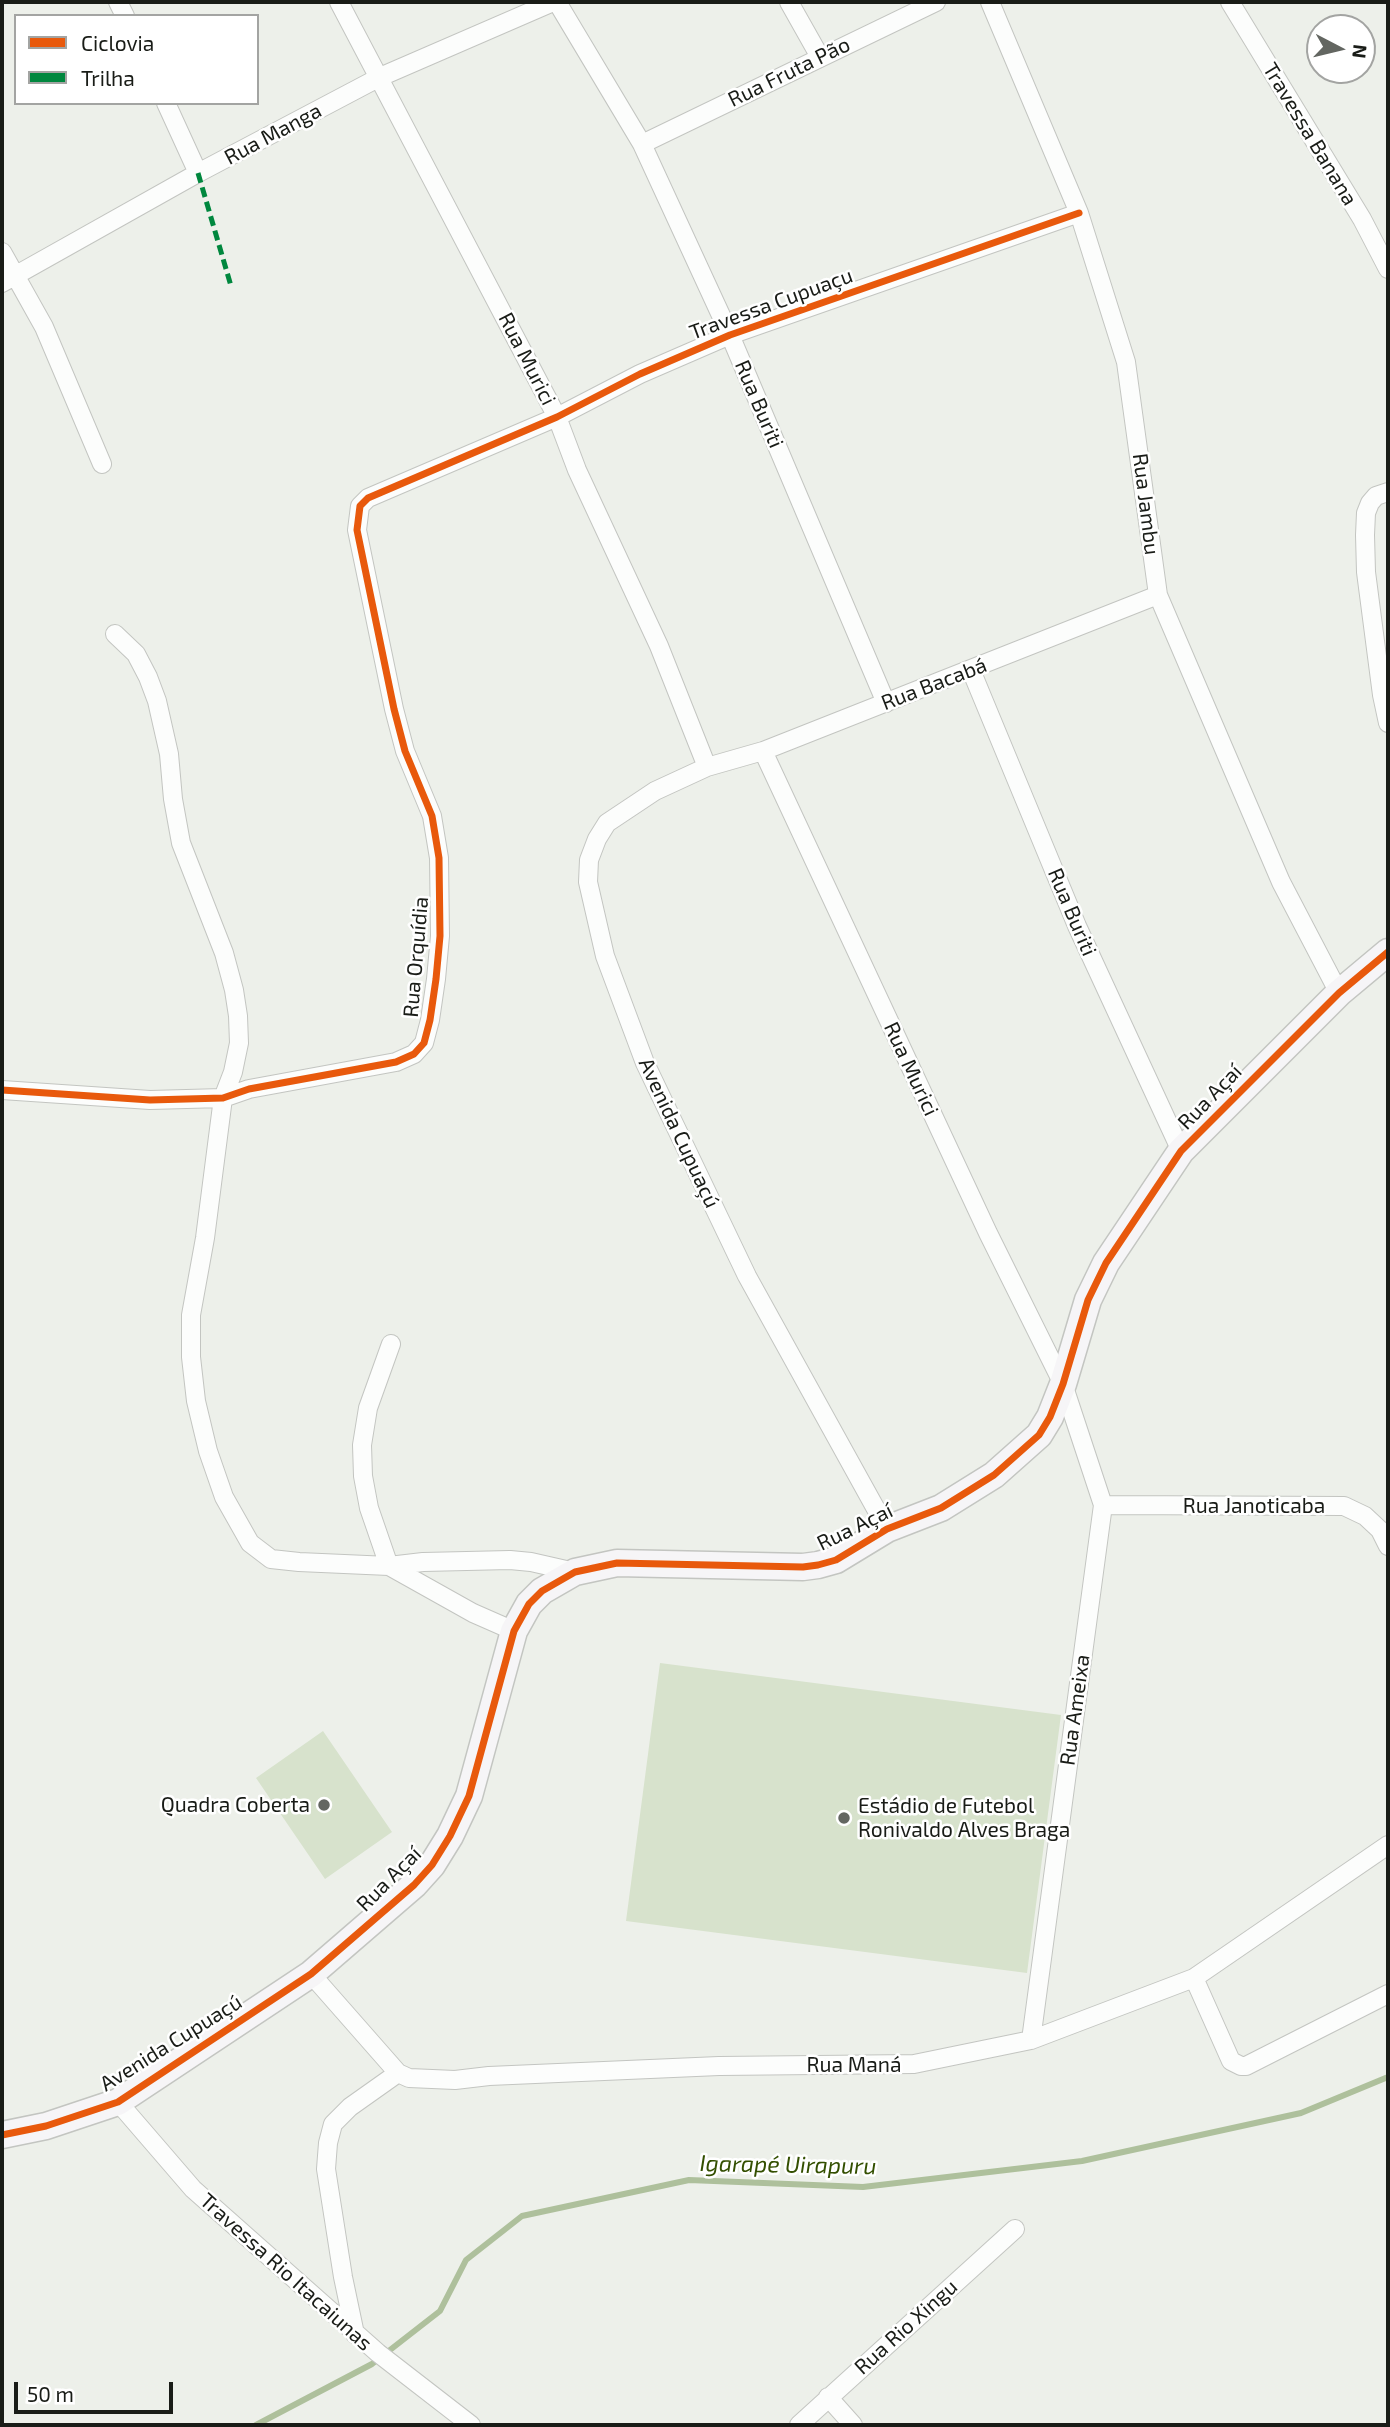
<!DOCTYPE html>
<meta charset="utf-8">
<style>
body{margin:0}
#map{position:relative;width:1390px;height:2427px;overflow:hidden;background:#edf0ea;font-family:"Exo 2",sans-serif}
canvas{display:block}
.frame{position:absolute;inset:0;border:4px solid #191c17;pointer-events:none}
.legend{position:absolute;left:14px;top:14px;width:245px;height:91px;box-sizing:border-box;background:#fff;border:2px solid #a3a4a2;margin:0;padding:9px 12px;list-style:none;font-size:21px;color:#191c17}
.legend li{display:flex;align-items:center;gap:14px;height:35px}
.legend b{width:35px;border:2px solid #a3a4a2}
.north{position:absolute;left:1306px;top:14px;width:70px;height:70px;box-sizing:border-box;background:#fff;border:2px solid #a3a4a2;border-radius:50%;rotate:97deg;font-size:19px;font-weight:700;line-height:28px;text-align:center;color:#191c17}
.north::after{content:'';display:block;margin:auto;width:24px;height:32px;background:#636661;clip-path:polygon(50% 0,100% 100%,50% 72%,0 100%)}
.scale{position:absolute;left:14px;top:2382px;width:159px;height:32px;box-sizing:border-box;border:4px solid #191c17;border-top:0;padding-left:9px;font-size:21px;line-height:24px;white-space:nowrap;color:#191c17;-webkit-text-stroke:5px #fff;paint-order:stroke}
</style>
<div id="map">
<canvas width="1390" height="2427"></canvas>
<div class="frame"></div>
<ul class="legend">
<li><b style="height:9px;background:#e8590c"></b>Ciclovia</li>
<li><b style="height:9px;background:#00873e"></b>Trilha</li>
</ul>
<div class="north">N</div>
<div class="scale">50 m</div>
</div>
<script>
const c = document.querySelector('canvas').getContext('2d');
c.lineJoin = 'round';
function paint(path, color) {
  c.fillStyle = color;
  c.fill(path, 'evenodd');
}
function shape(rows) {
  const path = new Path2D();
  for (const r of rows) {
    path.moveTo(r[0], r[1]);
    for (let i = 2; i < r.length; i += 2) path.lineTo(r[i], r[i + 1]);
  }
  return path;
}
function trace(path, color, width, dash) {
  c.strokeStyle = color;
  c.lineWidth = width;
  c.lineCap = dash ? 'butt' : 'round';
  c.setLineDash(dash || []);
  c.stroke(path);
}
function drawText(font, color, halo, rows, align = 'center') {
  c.font = font + ' "Exo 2",sans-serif';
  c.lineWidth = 5;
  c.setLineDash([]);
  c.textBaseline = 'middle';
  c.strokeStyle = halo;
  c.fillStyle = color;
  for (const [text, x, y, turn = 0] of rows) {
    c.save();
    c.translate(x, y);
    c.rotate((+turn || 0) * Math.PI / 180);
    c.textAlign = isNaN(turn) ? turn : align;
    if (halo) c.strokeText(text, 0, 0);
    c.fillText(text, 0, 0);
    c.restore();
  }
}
paint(shape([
 [660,1663,1061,1715,1027,1973,626,1921],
 [323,1731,392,1832,325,1879,256,1778]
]), '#d7e2cc');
trace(shape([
 [256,2425,372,2364,440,2311,466,2260,522,2216,689,2180,863,2187,1082,2161,1301,2113,1388,2077]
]), '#aec09c', 6);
const street = shape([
 [118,2,125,16],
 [339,2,557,417,577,470,659,646,707,767],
 [557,2,642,144,730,335,886,703],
 [789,2,820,57],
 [990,2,1079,213,1126,362,1158,595,1281,882,1339,993],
 [1230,2,1362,219,1388,269],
 [166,103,198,173],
 [642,144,936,2],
 [2,252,44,327,102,464],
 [2,283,198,173,380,77,553,2],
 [1388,492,1376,496,1370,503,1366,513,1365,535,1366,572,1382,695,1388,723],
 [115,634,136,654,148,677,157,701,169,754,173,799,181,843,224,953,234,990,238,1016,239,1043,233,1072,223,1098,205,1238,191,1315,191,1357,196,1401,208,1451,224,1497,250,1543,271,1559,299,1562,389,1566,423,1562,510,1560,531,1562,575,1572],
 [971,670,1077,926,1181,1151],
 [763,751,988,1233,1063,1384,1103,1505,1031,2040],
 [2,1090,150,1100,223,1098,249,1089,396,1062,414,1054,424,1043,430,1020,436,979,440,936,439,858,432,816,405,751,394,709,357,530,360,506,368,498,557,417,640,374,730,335,1079,213],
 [391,1344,368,1408,362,1445,363,1476,369,1508,389,1566,473,1613,514,1631],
 [1103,1505,1344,1506,1365,1516,1380,1530,1388,1546],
 [887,1529,747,1276,645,1063,605,956,588,882,589,860,597,839,607,823,655,791,707,767,763,751,1158,595],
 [311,1974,398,2073,409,2078,455,2080,489,2076,719,2066,914,2064,1031,2040,1194,1978,1388,1845],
 [1194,1978,1231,2061,1241,2066,1246,2066,1388,1994],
 [118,2102,193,2189,378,2353,471,2425],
 [355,2334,343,2277,326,2169,328,2143,333,2124,350,2107,398,2073],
 [828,2397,853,2425],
 [799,2425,1015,2229]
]);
const secondary = shape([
 [2,2135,46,2126,118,2102,311,1974,414,1885,432,1865,450,1836,469,1796,514,1631,529,1604,542,1591,575,1572,617,1563,803,1567,818,1565,836,1560,887,1529,941,1508,994,1475,1039,1435,1050,1417,1063,1384,1088,1300,1106,1263,1181,1151,1339,993,1388,952]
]);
trace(street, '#c3c5c1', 20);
trace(secondary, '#c3c5c1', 29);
trace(street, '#fcfdfc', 18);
trace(secondary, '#f6f5f7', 26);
trace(shape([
 [198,173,231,286]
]), '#00873e', 5, [10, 5]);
trace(shape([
 [2,1090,150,1100,223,1098,249,1089,396,1062,414,1054,424,1043,430,1020,436,979,440,936,439,858,432,816,405,751,394,709,357,530,360,506,368,498,557,417,640,374,730,335,1079,213],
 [2,2135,46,2126,118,2102,311,1974,414,1885,432,1865,450,1836,469,1796,514,1631,529,1604,542,1591,575,1572,617,1563,803,1567,818,1565,836,1560,887,1529,941,1508,994,1475,1039,1435,1050,1417,1063,1384,1088,1300,1106,1263,1181,1151,1339,993,1388,952]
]), '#e8590c', 7);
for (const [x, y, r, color] of [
 [324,1805,7,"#636661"],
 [844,1818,7,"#636661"]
]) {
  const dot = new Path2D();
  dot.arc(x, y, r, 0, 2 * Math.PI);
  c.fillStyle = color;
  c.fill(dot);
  trace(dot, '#fff', 2.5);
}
drawText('21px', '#191c17', '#fff', [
 ["Rua Fruta Pão",789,72,-26],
 ["Rua Manga",273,134,-28],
 ["Travessa Banana",1310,134,59],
 ["Travessa Cupuaçu",771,304,-20],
 ["Rua Murici",527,359,63],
 ["Rua Buriti",759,404,67],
 ["Rua Jambu",1146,504,83],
 ["Rua Bacabá",934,684,-21],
 ["Rua Buriti",1072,912,67],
 ["Rua Orquídia",416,957,-85],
 ["Rua Murici",911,1069,65],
 ["Rua Açaí",1210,1097,-46],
 ["Avenida Cupuaçú",679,1133,65],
 ["Rua Janoticaba",1254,1506],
 ["Rua Açaí",855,1527,-26],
 ["Rua Ameixa",1075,1710,-82],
 ["Rua Açaí",389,1879,-45],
 ["Avenida Cupuaçú",171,2043,-32],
 ["Rua Maná",854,2065],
 ["Travessa Rio Itacaiunas",286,2272,42],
 ["Rua Rio Xingu",906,2327,-42]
]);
drawText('21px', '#191c17', '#fff', [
 ["Quadra Coberta",310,1805],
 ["Estádio de Futebol",858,1806,"left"],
 ["Ronivaldo Alves Braga",858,1830,"left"]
], 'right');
drawText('italic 23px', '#334f01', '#fff', [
 ["Igarapé Uirapuru",788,2165,1]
]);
</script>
